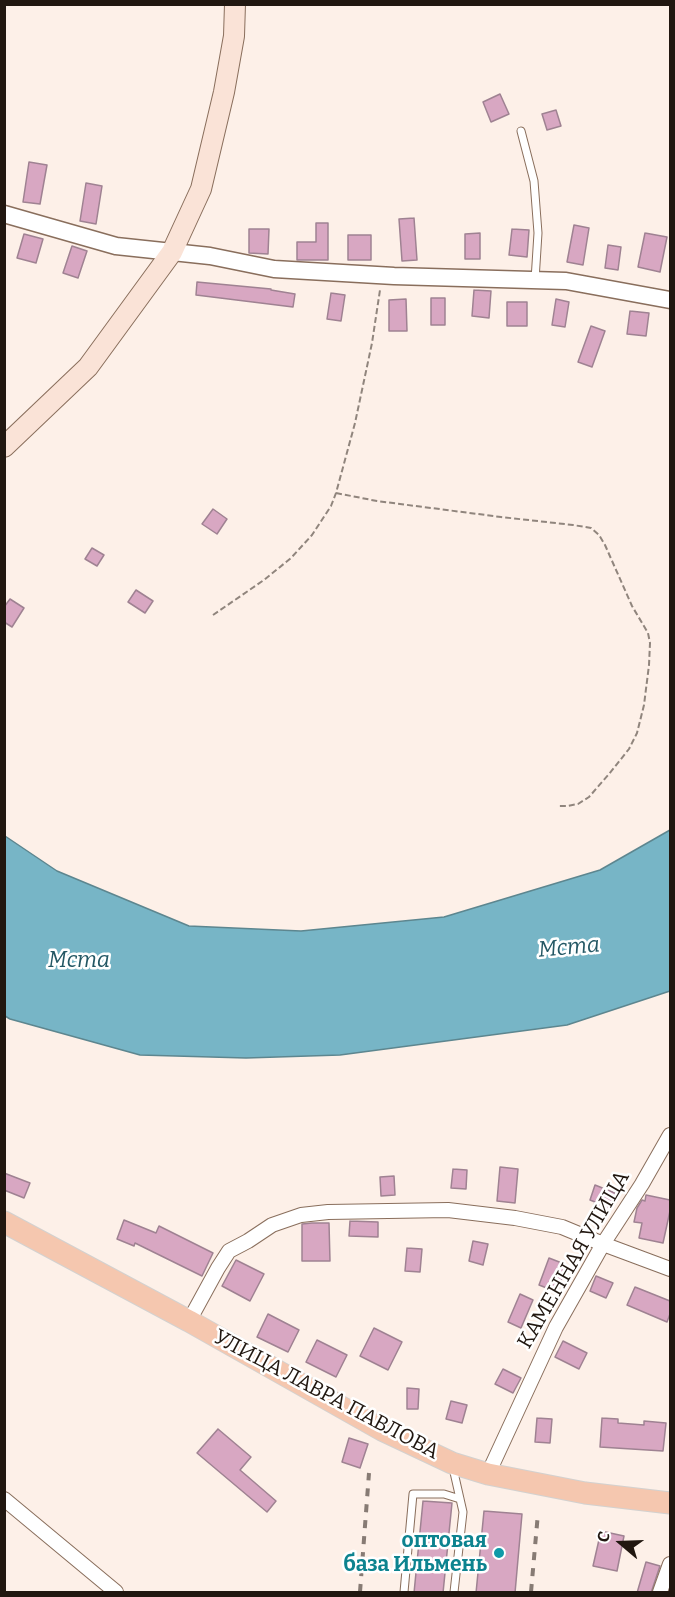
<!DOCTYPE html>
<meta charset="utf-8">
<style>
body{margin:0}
#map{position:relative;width:675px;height:1597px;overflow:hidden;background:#fdf0e8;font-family:Bitter,serif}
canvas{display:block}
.frame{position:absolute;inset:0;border:6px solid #211710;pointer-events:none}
.north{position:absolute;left:591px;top:1513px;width:60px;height:60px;-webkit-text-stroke:4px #fff;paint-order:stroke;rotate:289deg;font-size:16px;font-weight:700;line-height:24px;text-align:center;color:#211710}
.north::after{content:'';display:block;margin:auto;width:21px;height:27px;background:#211710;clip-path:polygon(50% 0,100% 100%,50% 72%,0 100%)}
</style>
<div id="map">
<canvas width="675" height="1597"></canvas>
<div class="frame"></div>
<div class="north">С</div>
</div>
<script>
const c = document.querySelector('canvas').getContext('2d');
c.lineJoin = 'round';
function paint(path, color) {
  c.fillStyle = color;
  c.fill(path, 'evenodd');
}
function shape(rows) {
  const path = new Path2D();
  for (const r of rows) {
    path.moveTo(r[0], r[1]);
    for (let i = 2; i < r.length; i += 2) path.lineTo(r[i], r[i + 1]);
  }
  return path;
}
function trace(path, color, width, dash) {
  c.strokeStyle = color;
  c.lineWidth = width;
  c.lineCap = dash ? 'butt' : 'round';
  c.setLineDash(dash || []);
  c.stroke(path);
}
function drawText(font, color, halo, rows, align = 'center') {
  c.font = font + ' Bitter,serif';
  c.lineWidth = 5;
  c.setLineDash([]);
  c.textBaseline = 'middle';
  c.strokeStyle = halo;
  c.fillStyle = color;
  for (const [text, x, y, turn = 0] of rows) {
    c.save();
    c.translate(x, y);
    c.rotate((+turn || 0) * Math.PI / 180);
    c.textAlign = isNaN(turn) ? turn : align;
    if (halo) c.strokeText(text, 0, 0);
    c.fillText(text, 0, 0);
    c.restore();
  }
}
const water = shape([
 [670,830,670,991,567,1025,340,1055,246,1058,140,1055,10,1019,5,1016,5,836,57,871,189,926,301,931,444,917,600,870,670,830]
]);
paint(water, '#77b5c6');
trace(water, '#5d868f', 1.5);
const building = shape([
 [500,94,509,114,491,122,483,102,500,94],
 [556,110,561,126,547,130,542,114,556,110],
 [29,162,47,165,40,204,23,202,29,162],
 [86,183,102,186,96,224,80,221,86,183],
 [414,218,417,260,402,261,399,219,414,218],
 [316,223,328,223,328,260,297,260,297,242,316,242,316,223],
 [574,225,589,228,583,265,567,262,574,225],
 [249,229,269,229,268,254,249,253,249,229],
 [512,229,529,230,527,257,509,255,512,229],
 [480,233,480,259,465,259,465,234,480,233],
 [645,233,667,237,660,272,638,267,645,233],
 [24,234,43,239,36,263,17,258,24,234],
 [348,235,371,235,371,260,348,260,348,235],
 [608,245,621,247,618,270,605,268,608,245],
 [72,246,87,251,78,278,63,273,72,246],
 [197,282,271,289,271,290,295,294,293,307,196,295,197,282],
 [474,290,491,291,489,318,472,316,474,290],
 [331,293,345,295,341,321,327,319,331,293],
 [431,298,445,298,445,325,431,325,431,298],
 [406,299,407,331,389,331,389,300,406,299],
 [556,299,569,302,565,327,552,325,556,299],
 [507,302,527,302,527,326,507,326,507,302],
 [630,311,649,313,646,336,627,334,630,311],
 [591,326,605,331,592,367,578,362,591,326],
 [213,509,227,519,217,534,202,524,213,509],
 [92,548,104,555,97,566,85,559,92,548],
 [136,590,153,601,145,613,128,602,136,590],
 [10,599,24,608,12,627,4,622,4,607,10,599],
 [500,1167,518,1169,515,1203,497,1201,500,1167],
 [453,1169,467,1170,466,1189,451,1188,453,1169],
 [4,1173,30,1183,24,1198,4,1190,4,1173],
 [394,1176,395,1195,381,1196,380,1177,394,1176],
 [595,1185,615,1193,607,1214,593,1209,595,1202,590,1200,595,1185],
 [646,1195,670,1200,670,1211,663,1243,639,1238,642,1223,634,1222,637,1208,642,1200,645,1201,646,1195],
 [124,1220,156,1233,159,1226,213,1253,202,1276,135,1243,134,1246,117,1239,124,1220],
 [350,1221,378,1222,378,1237,349,1236,350,1221],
 [312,1223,329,1223,330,1261,302,1261,302,1224,312,1223],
 [473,1241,488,1244,483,1265,469,1261,473,1241],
 [407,1248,422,1249,420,1272,405,1271,407,1248],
 [549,1258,567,1265,557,1292,539,1285,549,1258],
 [236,1260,264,1274,250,1301,222,1286,236,1260],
 [596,1276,613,1283,606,1298,590,1291,596,1276],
 [635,1287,670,1301,670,1314,667,1322,627,1305,635,1287],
 [520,1294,533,1300,521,1328,508,1322,520,1294],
 [268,1314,299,1330,288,1352,257,1337,268,1314],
 [374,1328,402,1342,388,1370,360,1356,374,1328],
 [317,1340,347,1355,336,1377,306,1362,317,1340],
 [563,1341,587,1353,579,1369,555,1357,563,1341],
 [503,1369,521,1378,513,1393,495,1384,503,1369],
 [407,1388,419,1389,418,1409,407,1409,407,1388],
 [451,1401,467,1405,462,1423,446,1419,451,1401],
 [537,1418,552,1419,550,1443,535,1442,537,1418],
 [602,1418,618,1419,618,1423,644,1425,644,1421,666,1423,663,1451,600,1447,602,1418],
 [218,1429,251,1457,240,1470,276,1501,267,1512,197,1453,218,1429],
 [349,1438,368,1444,360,1468,342,1462,349,1438],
 [423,1501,452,1503,443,1593,414,1593,423,1501],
 [484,1511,522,1514,515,1593,476,1593,484,1511],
 [601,1531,624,1536,617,1571,593,1566,601,1531],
 [646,1562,660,1566,651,1593,637,1593,646,1562]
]);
paint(building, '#d8a7c2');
trace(building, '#9f8292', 1.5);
const service = shape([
 [521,131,534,181,538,233,535,280],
 [453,1468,463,1512,454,1592],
 [404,1592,413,1494,444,1494,460,1499]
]);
const minor = shape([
 [189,1321,218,1268,229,1251,248,1241,272,1225,301,1215,328,1212,448,1210,515,1218,562,1227,603,1244,670,1269],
 [488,1474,556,1327,603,1244,642,1184,670,1135],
 [4,1499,116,1592],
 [660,1592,670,1564]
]);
const tertiary = shape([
 [4,214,116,246,210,256,274,269,394,276,566,281,670,300]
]);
const secondary = shape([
 [4,447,88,367,172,252,201,189,224,92,234,36,235,4]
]);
const primary = shape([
 [4,1222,189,1321,382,1430,452,1463,488,1474,585,1493,670,1503]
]);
trace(service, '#896e5c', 9);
trace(minor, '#896e5c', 16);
trace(tertiary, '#896e5c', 19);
trace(secondary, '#896e5c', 22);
trace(primary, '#d3d1cf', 23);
trace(shape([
 [336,493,377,501,501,517,573,525,591,528,599,535,605,545,632,606,648,633,650,643,649,665,644,705,637,733,629,749,609,774,589,797,578,804,567,806,557,806],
 [213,615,264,580,291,558,312,535,331,506,336,493,355,423,372,343,380,290]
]), '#90857d', 2, [6, 3]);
trace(service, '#fff', 7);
trace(minor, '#fff', 14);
trace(tertiary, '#fff', 16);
trace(secondary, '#fae3d7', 20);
trace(primary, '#f5c7af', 21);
trace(shape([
 [360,1592,369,1473],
 [531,1592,538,1513]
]), '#877b74', 4, [8, 8]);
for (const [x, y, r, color] of [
 [499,1553,6,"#0f9aa8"]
]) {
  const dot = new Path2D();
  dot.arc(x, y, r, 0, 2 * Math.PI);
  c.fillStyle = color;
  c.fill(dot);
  trace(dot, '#fff', 2);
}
drawText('21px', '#211710', '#fff', [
 ["КАМЕННАЯ УЛИЦА",574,1260,-60],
 ["УЛИЦА ЛАВРА ПАВЛОВА",326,1395,28]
]);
drawText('bold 21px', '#0d838f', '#fff', [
 ["оптовая",487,1541],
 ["база Ильмень",487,1565]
], 'right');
drawText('italic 22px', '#235764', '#fff', [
 ["Мста",569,948,-5],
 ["Мста",79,961]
]);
</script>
